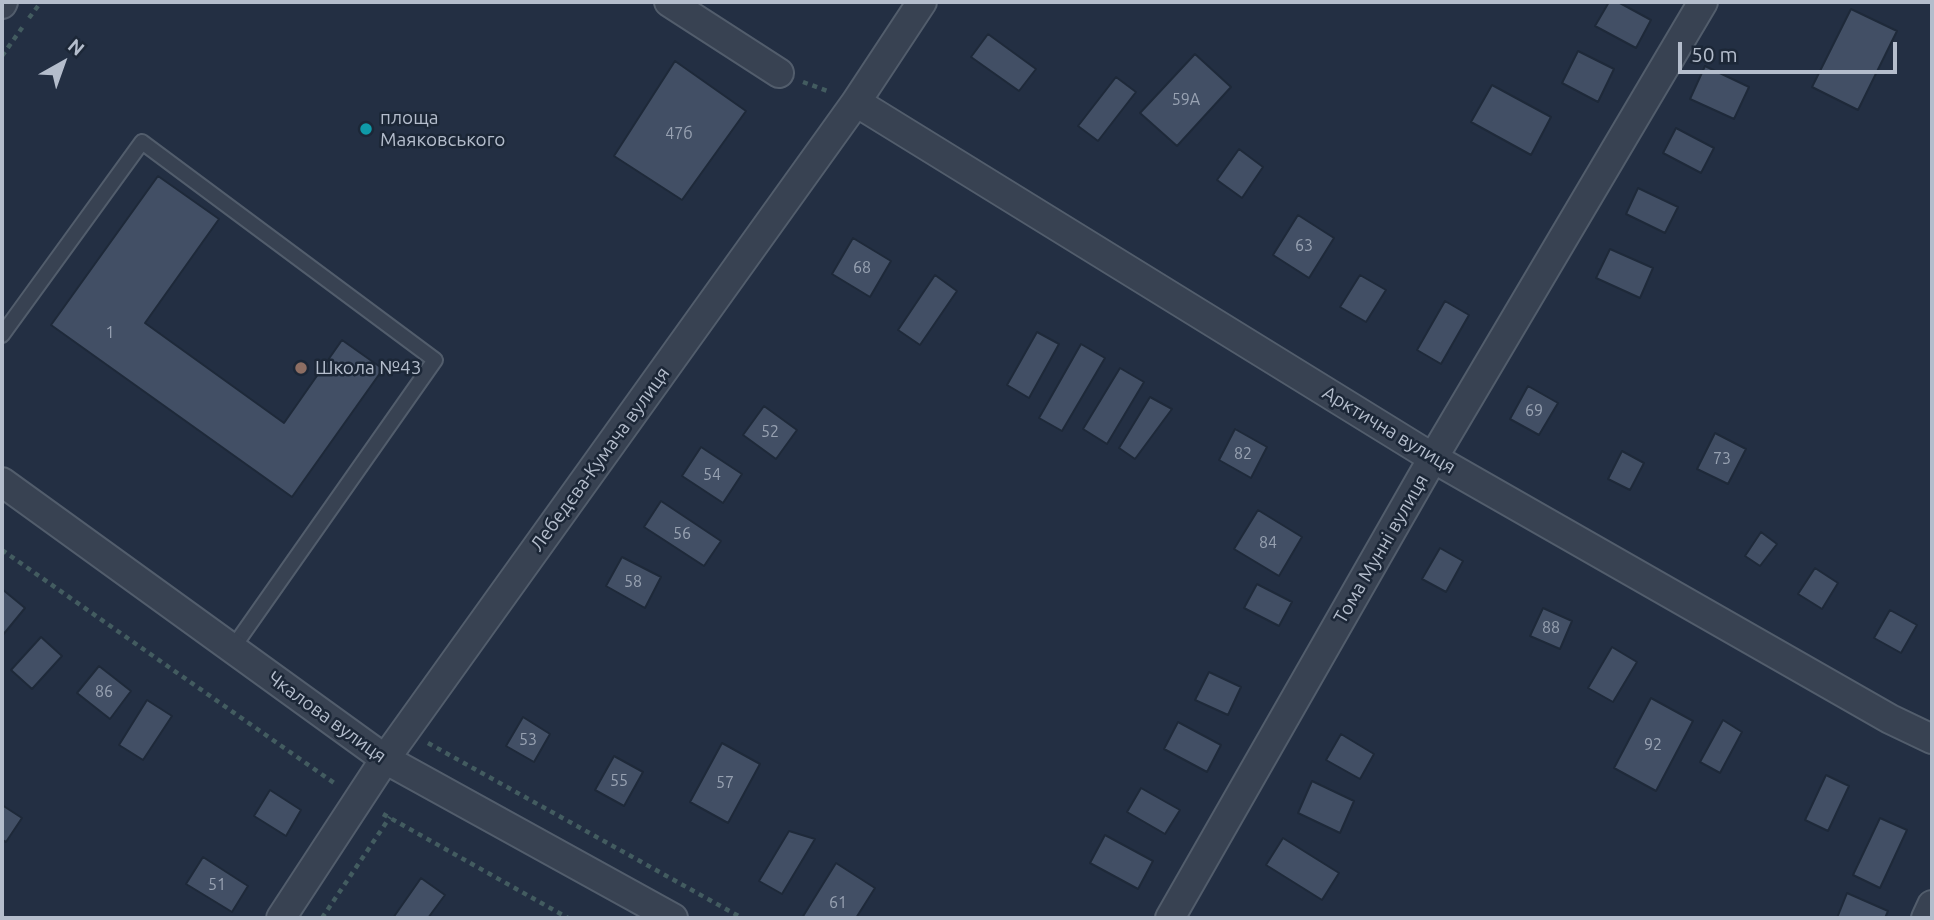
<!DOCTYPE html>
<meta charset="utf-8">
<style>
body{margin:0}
#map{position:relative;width:1934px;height:920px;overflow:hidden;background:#232f43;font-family:Ubuntu,sans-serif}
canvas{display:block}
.frame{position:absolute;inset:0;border:4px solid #b4bdcc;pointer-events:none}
.north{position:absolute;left:28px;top:28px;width:70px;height:70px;-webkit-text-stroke:5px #1c2737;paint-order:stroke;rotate:40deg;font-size:19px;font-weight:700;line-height:28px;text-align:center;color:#b4bdcc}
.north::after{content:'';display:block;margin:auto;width:24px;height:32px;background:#b4bdcc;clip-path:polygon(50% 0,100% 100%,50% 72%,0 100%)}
.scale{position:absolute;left:1678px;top:42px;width:219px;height:32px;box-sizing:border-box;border:4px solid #b4bdcc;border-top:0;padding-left:9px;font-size:21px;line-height:24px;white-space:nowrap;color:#b4bdcc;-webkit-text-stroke:5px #1c2737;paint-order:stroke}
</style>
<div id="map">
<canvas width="1934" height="920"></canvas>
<div class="frame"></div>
<div class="north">N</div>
<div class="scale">50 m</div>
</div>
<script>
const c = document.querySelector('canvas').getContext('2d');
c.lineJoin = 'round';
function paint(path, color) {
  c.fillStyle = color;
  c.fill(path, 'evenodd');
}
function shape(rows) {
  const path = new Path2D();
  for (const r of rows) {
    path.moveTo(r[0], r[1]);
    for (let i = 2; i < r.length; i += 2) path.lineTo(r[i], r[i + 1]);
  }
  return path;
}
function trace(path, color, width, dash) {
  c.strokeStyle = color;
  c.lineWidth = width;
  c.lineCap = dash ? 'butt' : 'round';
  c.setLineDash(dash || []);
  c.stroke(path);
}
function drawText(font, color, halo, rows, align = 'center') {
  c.font = font + ' Ubuntu,sans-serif';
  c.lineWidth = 5;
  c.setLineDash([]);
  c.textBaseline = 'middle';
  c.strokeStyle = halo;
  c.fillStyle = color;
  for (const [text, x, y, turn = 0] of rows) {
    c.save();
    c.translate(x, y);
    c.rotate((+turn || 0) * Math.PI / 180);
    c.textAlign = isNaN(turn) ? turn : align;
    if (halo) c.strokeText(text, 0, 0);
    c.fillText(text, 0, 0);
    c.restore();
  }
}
const building = shape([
 [1609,2,1618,2,1651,20,1636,48,1595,26,1609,2],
 [1851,9,1897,31,1858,110,1812,87,1851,9],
 [988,34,1036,69,1019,91,971,57,988,34],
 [1578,51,1614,69,1598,102,1562,83,1578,51],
 [1195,54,1231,87,1177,146,1140,113,1195,54],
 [675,61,746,111,682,200,614,156,675,61],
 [1705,66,1749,87,1734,119,1690,99,1705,66],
 [1116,77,1136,92,1098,141,1078,126,1116,77],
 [1492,85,1551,117,1531,155,1471,122,1492,85],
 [1676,128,1714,148,1701,173,1663,153,1676,128],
 [1239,149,1263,167,1242,198,1217,180,1239,149],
 [158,176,219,219,145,323,284,423,342,340,383,369,292,497,51,325,158,176],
 [1638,188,1678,207,1665,233,1626,214,1638,188],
 [1298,215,1334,238,1309,278,1273,255,1298,215],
 [853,238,891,261,870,297,832,274,853,238],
 [1610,249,1653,268,1640,298,1596,278,1610,249],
 [935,275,957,291,920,345,898,330,935,275],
 [1360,275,1386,290,1366,322,1340,307,1360,275],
 [1445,301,1469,315,1441,364,1417,350,1445,301],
 [1037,332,1059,344,1029,398,1007,385,1037,332],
 [1081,344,1105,358,1062,431,1039,418,1081,344],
 [1120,368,1144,382,1107,444,1083,429,1120,368],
 [1528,386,1558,403,1539,435,1510,419,1528,386],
 [1150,397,1172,409,1135,459,1119,448,1150,397],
 [764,406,797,430,776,459,743,435,764,406],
 [1235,429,1267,447,1251,478,1219,460,1235,429],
 [1715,433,1746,449,1728,484,1697,469,1715,433],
 [701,447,742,474,723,503,682,476,701,447],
 [1622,451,1644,463,1630,490,1608,479,1622,451],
 [661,501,721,541,704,566,644,527,661,501],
 [1258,510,1302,537,1279,576,1234,549,1258,510],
 [1761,532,1777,544,1760,566,1745,556,1761,532],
 [1440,548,1463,561,1446,592,1422,579,1440,548],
 [622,557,661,577,645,608,606,586,622,557],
 [1815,568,1838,583,1822,609,1798,594,1815,568],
 [1257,584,1292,602,1279,626,1244,608,1257,584],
 [2,589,25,608,2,636,2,589],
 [1543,608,1572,621,1560,649,1530,636,1543,608],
 [1890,610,1917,625,1901,653,1874,638,1890,610],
 [41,637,62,656,32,689,11,670,41,637],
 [1612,647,1637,662,1613,702,1588,688,1612,647],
 [99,666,131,691,110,719,77,693,99,666],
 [1209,672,1241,687,1228,715,1195,700,1209,672],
 [1651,698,1693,721,1656,791,1614,768,1651,698],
 [147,700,172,716,143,760,119,745,147,700],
 [523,717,550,734,534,762,506,746,523,717],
 [1723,720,1742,732,1720,773,1700,762,1723,720],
 [1178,722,1221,745,1207,772,1164,749,1178,722],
 [1341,734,1374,754,1360,779,1326,760,1341,734],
 [722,743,760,764,728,823,690,802,722,743],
 [614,756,643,772,624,806,595,790,614,756],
 [1826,775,1849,786,1828,831,1805,820,1826,775],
 [1312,781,1354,801,1340,833,1298,813,1312,781],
 [1141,788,1180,810,1165,834,1127,812,1141,788],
 [270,790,301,810,286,836,254,816,270,790],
 [2,805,22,818,6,842,2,840,2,805],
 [1880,818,1907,830,1880,888,1853,875,1880,818],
 [789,831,815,839,782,894,759,881,789,831],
 [1105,835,1153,861,1138,889,1090,863,1105,835],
 [1283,838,1339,873,1322,900,1266,865,1283,838],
 [203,857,248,886,232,912,186,884,203,857],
 [836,863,875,888,856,918,802,918,836,863],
 [421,878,445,895,428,918,393,918,421,878],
 [1847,893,1888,911,1885,918,1837,918,1847,893]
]);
paint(building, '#424f65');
trace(building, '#1e2939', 2);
const service = shape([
 [2,335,142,142,435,360,232,649]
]);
const minor = shape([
 [669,2,779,73],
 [2,4,3,2],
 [856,102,1433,458,1890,719,1932,739],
 [2,482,385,759,673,918],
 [281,918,385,759,856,102,922,2],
 [1170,918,1433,458,1703,2],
 [1926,918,1932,905]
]);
trace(service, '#525d6c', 18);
trace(minor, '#525d6c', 32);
trace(shape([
 [29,18,41,2],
 [2,56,24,25],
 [803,82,830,92],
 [2,550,337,785],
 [428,743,742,918],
 [383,814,568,918],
 [322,918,390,817]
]), '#435c60', 4.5, [5, 5]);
trace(service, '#384252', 14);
trace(minor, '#384252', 28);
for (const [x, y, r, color] of [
 [366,129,7,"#0f9aa8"],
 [301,368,7,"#8d6e63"]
]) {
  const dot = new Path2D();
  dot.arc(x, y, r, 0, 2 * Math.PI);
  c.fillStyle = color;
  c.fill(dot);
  trace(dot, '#1c2737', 2.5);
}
drawText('16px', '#98a2b2', null, [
 ["59А",1186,100],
 ["47б",679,134],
 ["63",1304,246],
 ["68",862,268],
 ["1",110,333],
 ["69",1534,411],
 ["52",770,432],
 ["82",1243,454],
 ["73",1722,459],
 ["54",712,475],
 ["56",682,534],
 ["84",1268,543],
 ["58",633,582],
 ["88",1551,628],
 ["86",104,692],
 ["53",528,740],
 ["92",1653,745],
 ["55",619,781],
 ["57",725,783],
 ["51",217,885],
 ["61",838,903]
]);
drawText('19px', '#b4bdcc', '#1c2737', [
 ["площа",380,118],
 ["Маяковського",380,140],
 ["Школа №43",315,368]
], 'left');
drawText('19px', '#b4bdcc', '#1c2737', [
 ["Арктична вулиця",1389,430,31],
 ["Лебедєва-Кумача вулиця",600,459,-54],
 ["Тома Мунні вулиця",1381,549,-60],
 ["Чкалова вулиця",327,717,36]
]);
</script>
